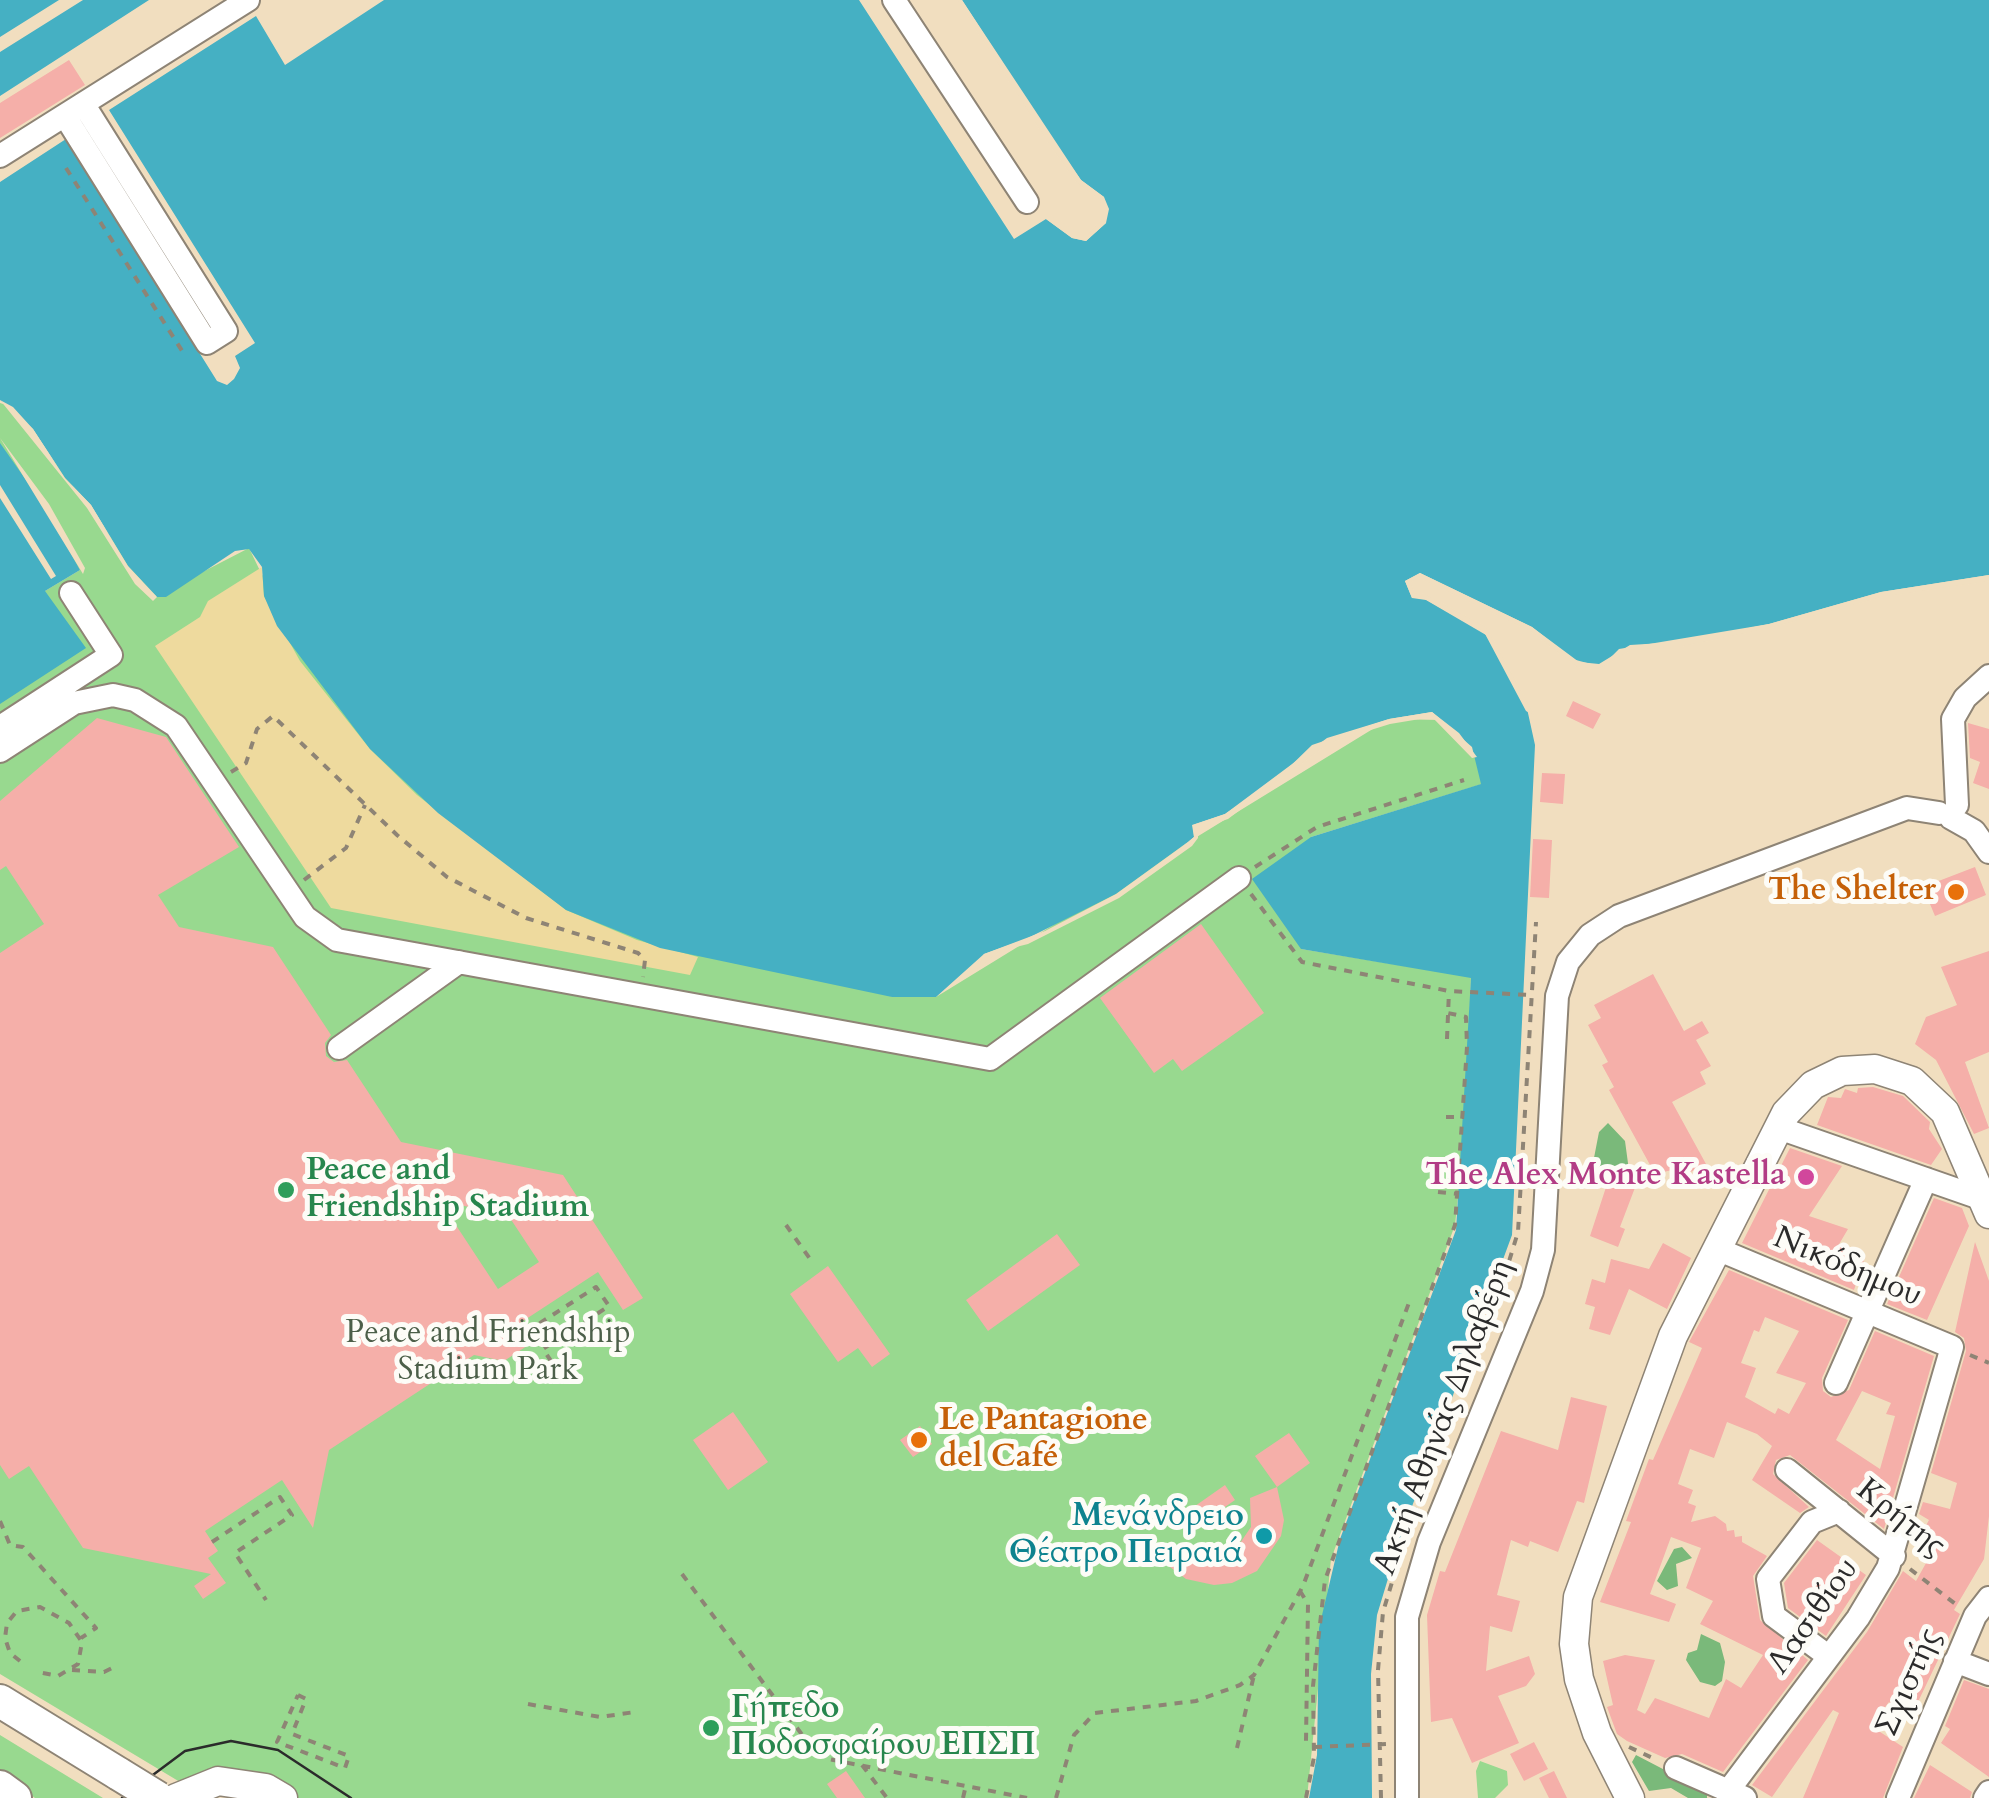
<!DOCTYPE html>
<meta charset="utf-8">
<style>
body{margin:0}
canvas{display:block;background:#f1debf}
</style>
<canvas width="1989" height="1798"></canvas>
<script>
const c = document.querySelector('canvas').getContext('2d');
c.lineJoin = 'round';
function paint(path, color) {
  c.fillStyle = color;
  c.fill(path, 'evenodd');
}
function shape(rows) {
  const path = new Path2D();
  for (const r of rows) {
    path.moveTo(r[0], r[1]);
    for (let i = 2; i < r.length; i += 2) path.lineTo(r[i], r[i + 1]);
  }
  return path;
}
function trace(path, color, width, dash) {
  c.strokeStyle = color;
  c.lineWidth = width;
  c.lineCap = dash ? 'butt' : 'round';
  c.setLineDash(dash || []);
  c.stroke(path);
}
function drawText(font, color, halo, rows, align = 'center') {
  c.font = font + ' Cardo,serif';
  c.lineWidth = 10;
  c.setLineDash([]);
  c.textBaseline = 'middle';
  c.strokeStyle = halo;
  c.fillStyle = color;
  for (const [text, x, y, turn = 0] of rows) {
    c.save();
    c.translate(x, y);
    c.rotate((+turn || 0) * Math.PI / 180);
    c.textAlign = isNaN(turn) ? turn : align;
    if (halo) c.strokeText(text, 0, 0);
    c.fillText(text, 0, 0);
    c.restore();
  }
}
paint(shape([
 [0,403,13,407,156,596,249,548,262,575,892,997,936,997,1389,719,1441,720,1477,757,1482,784,1311,837,1301,949,1471,977,1465,1130,1455,1225,1331,1559,1307,1798,298,1798,288,1791,185,1785,0,1674,0,703,45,591,80,570,0,446],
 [0,1735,103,1798,35,1798,0,1771],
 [1480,1761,1507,1771,1508,1785,1495,1798,1478,1798,1476,1771]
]), '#98d98f');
paint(shape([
 [1608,1123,1625,1141,1630,1178,1593,1163,1599,1132],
 [1682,1547,1692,1558,1676,1564,1678,1586,1667,1590,1657,1581,1674,1549],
 [1701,1634,1720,1643,1725,1662,1722,1681,1715,1686,1700,1682,1686,1660,1688,1653,1697,1650],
 [1636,1755,1707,1792,1707,1798,1688,1798,1671,1788,1649,1791,1632,1762]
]), '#7ab97a');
paint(shape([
 [262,567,264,596,300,661,370,749,417,795,566,910,637,940,698,957,690,975,331,908,155,646,200,617,208,601]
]), '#eeda9e');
paint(shape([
 [0,0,59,0,0,37],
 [83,0,149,0,0,96,0,52],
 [384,0,859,0,1014,239,1046,219,1072,238,1086,241,1106,223,1104,197,1081,180,1051,138,962,0,1989,0,1989,575,1881,592,1769,624,1678,642,1630,645,1599,664,1579,662,1532,627,1420,573,1405,581,1412,598,1426,600,1486,635,1526,704,1535,745,1512,1235,1400,1539,1377,1615,1371,1674,1372,1798,1309,1798,1317,1755,1319,1628,1340,1539,1456,1230,1471,978,1301,949,1252,879,1311,837,1481,784,1472,747,1432,712,1389,719,1327,738,1225,814,1193,825,1194,837,1188,842,1116,894,1026,939,984,954,936,997,892,997,660,948,566,910,438,813,370,749,277,626,264,596,262,567,249,549,235,551,166,597,157,597,128,566,91,505,65,478,33,429,0,400,0,182,66,139,217,381,227,385,234,379,240,368,235,356,255,343,109,110,256,16,285,65],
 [0,443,45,507,80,570,45,591,86,648,0,704]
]), '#45b0c3');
paint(shape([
 [957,0,962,0,1081,180,1104,197,1109,209,1106,223,1086,241,1072,238,1046,219,1050,215,1085,236,1101,221,1100,200,1077,183,1047,141],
 [0,400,13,407,33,429,65,478,91,505,128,566,157,597,153,601,135,584,87,508],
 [0,438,49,504,85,568,83,574],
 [0,485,56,576,51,579,0,498],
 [1420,573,1532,627,1572,659,1591,664,1604,664,1619,649,1769,624,1881,592,1989,575,1989,581,1882,597,1770,628,1679,647,1631,650,1599,669,1577,667,1530,631,1419,578,1411,582,1414,593,1425,594,1486,627,1535,716,1526,711,1484,632,1423,598,1412,598,1405,581],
 [1432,712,1459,733,1477,757,1472,758,1432,717,1390,724,1329,743,1228,819,1198,829,1198,838,1192,846,1119,898,1028,944,1000,951,976,971,984,954,1045,931,1116,894,1188,842,1194,837,1192,825,1225,814,1276,780,1312,745,1389,719]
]), '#f1debf');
paint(shape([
 [69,60,85,85,0,138,0,103],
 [1573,701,1601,714,1593,729,1566,716],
 [97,718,166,737,239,847,158,895,179,927,273,947,331,1035,325,1043,326,1056,334,1062,347,1060,401,1142,563,1175,643,1298,623,1310,598,1272,520,1323,533,1342,504,1361,474,1355,329,1450,313,1528,282,1480,205,1531,218,1551,208,1558,226,1583,203,1599,194,1586,211,1574,83,1548,29,1466,9,1479,0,1465,0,953,44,924,6,866,0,870,0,801],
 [440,1201,508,1215,539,1262,498,1289],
 [1968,723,1989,729,1989,789,1973,783,1980,762,1970,758],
 [1542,773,1565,774,1563,804,1540,802],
 [1533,839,1552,840,1549,898,1530,897],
 [1975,867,1986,895,1935,916,1925,892,1939,887,1936,882],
 [1201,924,1264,1013,1182,1071,1173,1059,1154,1073,1100,998],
 [1989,951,1989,1052,1965,1062,1989,1128,1974,1134,1936,1060,1915,1044,1926,1017,1957,1005,1941,967],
 [1653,974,1684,1031,1702,1021,1709,1033,1696,1040,1711,1066,1700,1072,1706,1084,1672,1102,1706,1164,1677,1179,1672,1170,1655,1174,1609,1090,1614,1087,1602,1065,1608,1062,1588,1025,1601,1018,1594,1005],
 [1873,1087,1903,1096,1930,1122,1929,1129,1942,1149,1931,1165,1817,1125,1828,1097,1841,1098,1845,1089,1857,1093,1858,1088],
 [1790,1148,1842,1166,1809,1216,1848,1229,1838,1246,1865,1257,1854,1290,1742,1243],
 [1610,1175,1636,1185,1620,1227,1625,1229,1618,1247,1590,1236],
 [1934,1198,1962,1208,1969,1226,1927,1320,1887,1304],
 [1057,1234,1080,1265,988,1331,966,1300],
 [1975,1242,1989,1281,1989,1516,1984,1559,1954,1610,1960,1614,1916,1706,1910,1703,1905,1715,1889,1702,1871,1726,1903,1747,1883,1798,1803,1798,1839,1713,1833,1710,1772,1797,1752,1785,1867,1632,1903,1571,1916,1581,1935,1547,1917,1542,1929,1520,1919,1514,1923,1502,1950,1509,1957,1483,1931,1473,1966,1351,1964,1338,1955,1332],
 [1663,1243,1691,1258,1667,1309,1629,1289,1610,1335,1589,1329,1595,1307,1585,1304,1592,1279,1605,1283,1611,1259,1649,1269],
 [828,1266,890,1354,872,1367,858,1348,838,1362,790,1294],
 [1729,1270,1848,1320,1822,1378,1823,1391,1831,1397,1849,1390,1875,1331,1934,1356,1884,1529,1790,1455,1776,1460,1773,1474,1809,1507,1800,1513,1752,1480,1772,1446,1757,1434,1727,1422,1714,1458,1690,1449,1678,1484,1693,1490,1688,1503,1696,1506,1691,1522,1715,1516,1726,1524,1727,1531,1734,1530,1735,1537,1742,1536,1742,1542,1767,1556,1753,1576,1760,1620,1808,1660,1723,1772,1682,1754,1665,1758,1627,1741,1617,1734,1607,1707,1613,1705,1603,1661,1625,1655,1655,1660,1637,1710,1645,1714,1655,1698,1709,1718,1726,1679,1741,1688,1763,1655,1700,1624,1713,1601,1686,1588,1701,1548,1671,1537,1650,1594,1676,1604,1669,1622,1600,1602,1631,1522,1626,1521,1649,1459,1653,1460,1702,1348,1689,1342],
 [1765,1317,1799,1331,1776,1373,1806,1383,1789,1414,1778,1408,1775,1414,1745,1397,1756,1368,1741,1363,1754,1330,1759,1332],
 [1862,1391,1891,1403,1886,1414,1895,1416,1880,1469,1836,1440],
 [1571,1397,1607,1406,1584,1503,1577,1501,1558,1552,1530,1541,1528,1547,1511,1540,1497,1595,1520,1601,1512,1632,1490,1626,1486,1671,1529,1656,1535,1674,1526,1686,1498,1696,1519,1743,1472,1763,1452,1718,1431,1722,1427,1615,1440,1571,1445,1572,1501,1431,1558,1450],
 [733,1412,768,1462,728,1490,693,1440],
 [920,1426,932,1444,913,1457,900,1440],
 [1289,1433,1310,1463,1277,1487,1255,1456],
 [1225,1485,1235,1500,1188,1533,1178,1518],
 [1277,1487,1284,1520,1281,1536,1257,1571,1232,1583,1214,1585,1186,1579,1166,1564,1183,1546,1215,1554,1238,1546,1251,1527,1250,1498],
 [1817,1540,1866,1575,1826,1636,1788,1608,1784,1583],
 [1964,1680,1989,1689,1989,1777,1941,1743,1950,1729,1945,1726],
 [1534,1742,1548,1769,1524,1781,1510,1754],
 [1930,1765,1972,1792,1970,1798,1914,1798],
 [846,1771,865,1798,837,1798,827,1784],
 [1554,1771,1567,1798,1549,1798,1539,1778]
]), '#f5afa9');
const minor = shape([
 [894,0,1027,202],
 [65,116,207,343,226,331,84,105],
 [0,156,248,0],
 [0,727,111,655,71,593],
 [0,751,74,703,113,695,135,700,176,726,305,917,337,940,990,1059,1239,878],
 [1957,805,1953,719,1965,698,1989,676],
 [1951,818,1974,831,1989,852],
 [339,1048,459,962],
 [1779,1128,1983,1199],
 [1717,1249,1952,1347,1888,1568,1858,1618,1728,1791],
 [1836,1383,1926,1179],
 [1787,1470,1894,1556],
 [1828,1656,1774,1616,1768,1579,1812,1522,1839,1511],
 [1955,1661,1989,1674],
 [1676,1768,1745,1798],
 [1407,1798,1407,1617,1429,1542,1532,1291,1543,1250,1557,996,1568,962,1590,935,1619,916,1907,808,1939,813],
 [1898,1798,1975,1616,1989,1598],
 [1985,1798,1989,1792]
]);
const major = shape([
 [176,1798,218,1781,266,1788,283,1798],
 [1630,1798,1597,1733,1579,1679,1574,1644,1578,1597,1673,1336,1786,1113,1813,1085,1842,1071,1875,1069,1912,1081,1945,1112,1989,1214]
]);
const highway = shape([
 [0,1701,119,1774],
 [0,1787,15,1798]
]);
trace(minor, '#8e8475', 26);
trace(major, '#8e8475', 31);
trace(highway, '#8e8475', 36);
trace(shape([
 [66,168,186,357],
 [231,772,246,763,257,729,273,716,397,835,447,877,526,918,638,953,645,960,643,977],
 [1255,867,1317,827,1464,780],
 [304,880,346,848,365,805],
 [1251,894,1302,962,1449,991,1530,995],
 [1447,1039,1449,991],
 [1446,1117,1464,1117],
 [1438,1192,1459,1194],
 [786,1225,813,1263],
 [526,1332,596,1287,609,1306,543,1349,563,1379],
 [1970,1355,1989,1363],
 [0,1521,10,1545,23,1547,96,1628,81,1638],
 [212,1542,280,1497,292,1515,235,1553,266,1600],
 [1910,1569,1958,1606],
 [682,1574,815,1752,828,1759,1027,1798],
 [1300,1591,1308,1604,1306,1741],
 [20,1661,10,1653,5,1638,7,1623,17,1611,40,1607,69,1623,82,1642,78,1664,58,1676,38,1672],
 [72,1670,104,1672,118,1665],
 [298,1695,306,1699,292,1734,349,1756,345,1768,277,1742,298,1695],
 [528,1704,600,1717,635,1712],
 [1314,1747,1389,1744],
 [1629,1747,1657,1760],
 [1237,1748,1254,1675],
 [862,1765,887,1798],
 [963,1798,966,1785],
 [1056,1798,1074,1735,1095,1713,1196,1701,1240,1685,1254,1675,1303,1586,1410,1300],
 [1306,1798,1314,1757,1313,1686,1325,1580,1455,1225,1467,1047,1466,1017,1448,1013],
 [1381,1798,1378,1670,1383,1612,1406,1536,1500,1291,1518,1232,1536,922]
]), '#8e8475', 4, [8, 8]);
trace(minor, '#fff', 22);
trace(major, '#fff', 28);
trace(highway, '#fff', 32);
trace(shape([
 [122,1798,185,1751,231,1741,278,1750,351,1798]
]), '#2b2b2b', 2.5);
const highwayBridge = shape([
 [119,1774,158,1798]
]);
trace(highwayBridge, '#8e8475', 36, []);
trace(highwayBridge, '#fff', 32);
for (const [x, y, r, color] of [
 [1956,892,10,"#e8710a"],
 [1806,1177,10,"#d1479c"],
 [286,1190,10,"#2e9e5b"],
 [919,1440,10,"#e8710a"],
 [1264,1536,10,"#0f9aa8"],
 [711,1728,10,"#2e9e5b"]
]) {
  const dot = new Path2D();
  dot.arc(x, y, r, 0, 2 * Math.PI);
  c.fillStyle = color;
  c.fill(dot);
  trace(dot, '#fdfcf7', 4);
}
drawText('bold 32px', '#c56008', '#fdfcf7', [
 ["The Shelter",1936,892],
 ["Le Pantagione",939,1422,"left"],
 ["del Café",939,1459,"left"]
], 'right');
drawText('bold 32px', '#27864d', '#fdfcf7', [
 ["Peace and",306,1172],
 ["Friendship Stadium",306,1209],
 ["Γήπεδο",731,1710],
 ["Ποδοσφαίρου ΕΠΣΠ",731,1747]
], 'left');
drawText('bold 32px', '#b23c85', '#fdfcf7', [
 ["The Alex Monte Kastella",1786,1177]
], 'right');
drawText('32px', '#2b2b2b', '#fdfcf7', [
 ["Νικόδημου",1847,1268,23],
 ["Ακτή Αθηνάς Δηλαβέρη",1445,1418,-69],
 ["Κρήτης",1900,1519,39],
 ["Λασιθίου",1814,1617,-55],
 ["Σχιστής",1910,1683,-66]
]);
drawText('32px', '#4c5f49', '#fdfcf7', [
 ["Peace and Friendship",488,1335],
 ["Stadium Park",488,1372]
]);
drawText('bold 32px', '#0d838f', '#fdfcf7', [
 ["Μενάνδρειο",1244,1518],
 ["Θέατρο Πειραιά",1244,1555]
], 'right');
</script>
